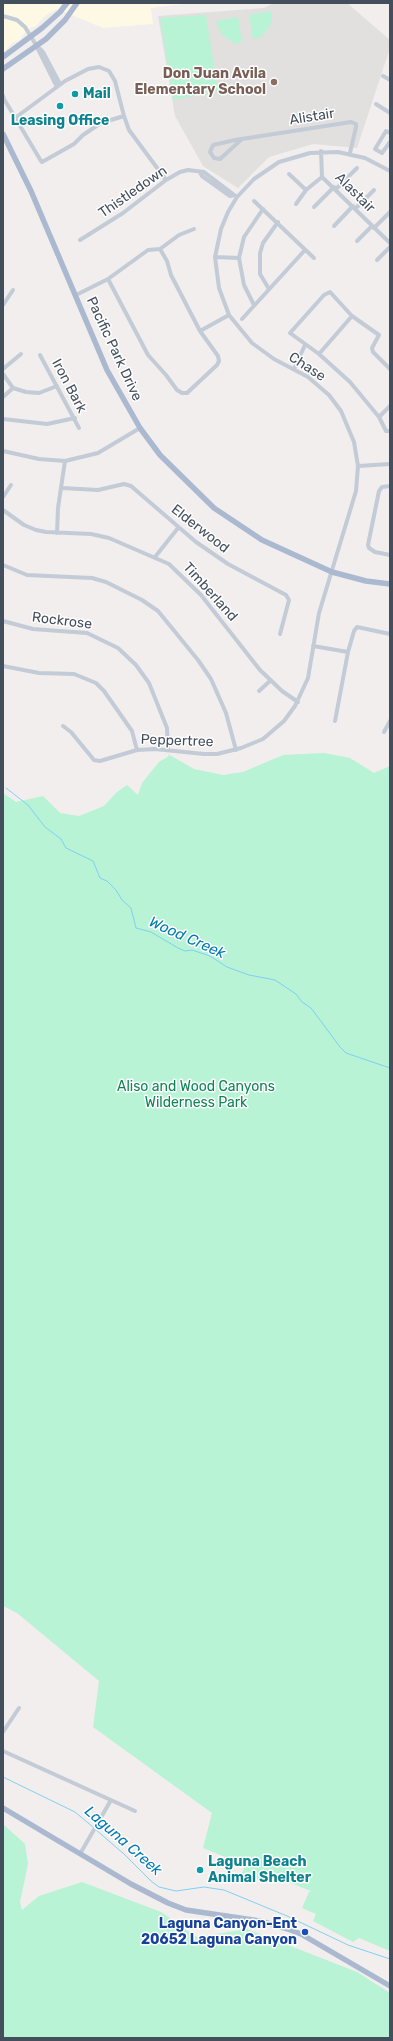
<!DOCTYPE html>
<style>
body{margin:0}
#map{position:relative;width:393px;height:2041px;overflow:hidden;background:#f1eeed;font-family:Rubik,sans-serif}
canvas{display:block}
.frame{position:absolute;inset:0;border:4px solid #444f5d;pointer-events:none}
</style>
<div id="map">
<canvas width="393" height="2041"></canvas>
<div class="frame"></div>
</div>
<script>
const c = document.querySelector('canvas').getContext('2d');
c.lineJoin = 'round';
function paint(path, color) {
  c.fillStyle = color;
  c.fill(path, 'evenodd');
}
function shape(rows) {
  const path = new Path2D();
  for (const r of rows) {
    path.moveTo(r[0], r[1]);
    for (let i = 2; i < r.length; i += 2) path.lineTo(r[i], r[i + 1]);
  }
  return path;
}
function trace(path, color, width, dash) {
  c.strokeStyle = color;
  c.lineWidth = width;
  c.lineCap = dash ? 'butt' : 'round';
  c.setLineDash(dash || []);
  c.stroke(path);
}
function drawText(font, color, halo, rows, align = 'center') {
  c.font = font + ' Rubik,sans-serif';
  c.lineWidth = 3;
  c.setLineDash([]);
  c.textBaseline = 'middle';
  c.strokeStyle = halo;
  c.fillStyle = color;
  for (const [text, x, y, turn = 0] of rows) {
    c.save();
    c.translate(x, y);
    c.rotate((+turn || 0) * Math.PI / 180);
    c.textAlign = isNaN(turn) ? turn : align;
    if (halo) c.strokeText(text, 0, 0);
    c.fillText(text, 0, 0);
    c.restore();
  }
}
paint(shape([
 [3,3,191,3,151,8,153,24,103,28,57,9,46,15,35,27,31,27,22,36,20,40,12,43,3,53]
]), '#fef9e4');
paint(shape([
 [274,3,347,3,390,40,390,48,357,148,313,144,269,157,238,188,203,166,175,116,158,16,264,8]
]), '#e2dfdf');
paint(shape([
 [272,11,272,22,267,30,260,38,253,39,249,15],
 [206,15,217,85,223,85,225,96,219,96,218,91,173,100,160,18],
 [238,17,242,42,236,44,222,35,216,21],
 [324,753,350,758,374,773,390,766,390,1951,359,1938,353,1942,313,1921,316,1914,302,1908,309,1892,311,1891,288,1882,275,1883,266,1882,242,1874,245,1865,203,1848,212,1813,93,1727,99,1681,17,1613,3,1606,3,793,16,802,43,796,60,813,79,816,104,806,117,792,127,785,138,795,142,783,159,762,169,756,168,754,194,769,223,775,243,772,283,755],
 [3,1824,25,1844,28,1864,20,1902,22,1910,39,1896,82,1882,161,1912,197,1937,247,1929,357,1972,390,1993,390,2038,3,2038]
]), '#b7f3d4');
trace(shape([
 [6,788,28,805,45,827,61,839,66,848,93,861,100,878,107,881,116,890,122,900,131,908,136,928,151,932,178,948,185,951,192,950,210,956,227,967,249,975,275,980,296,994,302,1002,311,1008,340,1047,346,1053,390,1068],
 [3,1777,75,1812,93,1827],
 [95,1829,124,1854,151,1881,159,1887,176,1891,204,1887,224,1890,287,1916,348,1945,390,1959]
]), '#80d0f4', 1);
trace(shape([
 [3,16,17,20,25,27,36,45,57,87],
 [37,46,43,52,60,84],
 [383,76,390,80],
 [3,96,4,99,41,161,42,162,74,144,83,135,101,123,124,116,115,81,109,71,99,67,88,69,65,81,15,118],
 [376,104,390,113],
 [124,116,129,130,166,180],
 [390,133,386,131,375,149,382,153,390,142],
 [242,139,220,159,214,158,210,152,213,145,235,140,261,136,351,122,356,124,356,127,350,153],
 [321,151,322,177,390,243],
 [200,172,202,176,230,196,234,195],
 [289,174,306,190,322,177],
 [336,189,357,168],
 [254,201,314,258],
 [296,204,306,190],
 [314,207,334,187],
 [356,208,374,190],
 [334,226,353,206],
 [374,228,390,212],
 [80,240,123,213,166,180,180,172,188,170,204,172,237,197],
 [357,241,372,226],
 [215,257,239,258],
 [377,260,390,247],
 [108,279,148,355,166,375,177,390,182,393,187,393,217,365,219,361,218,356,200,331,171,275,167,261,160,249],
 [269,289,260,274,260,253,263,243,278,222],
 [76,295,108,279,148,250,160,249,179,235,194,229],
 [3,305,13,290],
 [254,305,244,285,239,258,244,237,263,209],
 [242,319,305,250],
 [200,331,229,315],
 [319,354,352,316],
 [40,355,79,428],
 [3,369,21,354],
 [294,369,305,345],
 [390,369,373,352,372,348,379,335,352,316,330,292,324,295,290,333,319,354,350,382,379,417,386,431,390,431],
 [3,374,13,388,26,392,39,393,57,386],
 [3,397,13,388],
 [379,417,390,406],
 [3,419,47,424,75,418],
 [3,451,39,459,65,461,98,453,140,428],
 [358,466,390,464],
 [390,486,382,487,379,491,368,545,369,548,375,552,390,555],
 [62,488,98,490,124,484,131,486,196,542,228,564,286,595,289,600,280,634],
 [3,497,11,485],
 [3,510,24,525,36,530,46,532,91,534,109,538,169,564,201,595,260,670,282,691,298,702],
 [57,533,58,508,65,461],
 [155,557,178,528],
 [3,565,27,575,92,578,106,582,142,600,158,611,198,660,211,679,226,713,236,750],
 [3,621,33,629,87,633,118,648,136,665,149,683,167,728,168,750],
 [313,646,348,652],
 [3,666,39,673,74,674,96,683,104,691,132,731,137,750],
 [259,691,271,680],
 [335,721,348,652,354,631,357,627,390,634],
 [63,726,71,732,94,760,100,761,137,750,155,749,204,754,217,754,241,748,263,739,284,721,295,706,308,678,319,613,356,491,358,466,354,442,341,411,329,395,308,377,274,359,252,343,229,315,219,288,215,257,221,229,228,212,237,197,254,179,279,162,310,153,338,152,365,158,390,171],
 [384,732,390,721],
 [3,1732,19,1708],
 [3,1751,135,1811],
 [80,1854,111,1800]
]), '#c2cbd6', 4);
trace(shape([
 [3,57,42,28,60,12,67,3],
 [3,69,46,39,65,20,77,3],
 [3,134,31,191,107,370,140,428,160,455,214,508,262,540,332,572,366,581,390,584],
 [3,1808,131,1884,168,1903,186,1910,260,1921,288,1929,301,1934,390,1986]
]), '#aab9d0', 5.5);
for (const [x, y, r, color] of [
 [274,82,4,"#8d6e63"],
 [75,94,4,"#0f9aa8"],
 [60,106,4,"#0f9aa8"],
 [200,1870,4,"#0f9aa8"],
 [305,1932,4,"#1a4fb4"]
]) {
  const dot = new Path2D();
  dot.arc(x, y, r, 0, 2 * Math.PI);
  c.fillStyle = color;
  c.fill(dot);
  trace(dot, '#fff', 1.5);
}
drawText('bold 14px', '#785e54', '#fff', [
 ["Don Juan Avila",266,74],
 ["Elementary School",266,90]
], 'right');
drawText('bold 14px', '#0d838f', '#fff', [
 ["Mail",83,94],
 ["Leasing Office",60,121,"center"],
 ["Laguna Beach",208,1862],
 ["Animal Shelter",208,1878]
], 'left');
drawText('14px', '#444f5d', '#fff', [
 ["Alistair",312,117,-9],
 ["Thistledown",133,192,-35],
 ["Alastair",355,193,45],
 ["Pacific Park Drive",114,349,65],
 ["Chase",307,367,33],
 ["Iron Bark",69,386,62],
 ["Elderwood",200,529,38],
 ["Timberland",210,592,48],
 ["Rockrose",62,621,7],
 ["Peppertree",177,741,2]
]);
drawText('14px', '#0e8555', '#fff', [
 ["Aliso and Wood Canyons",196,1087],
 ["Wilderness Park",196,1103]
]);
drawText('bold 14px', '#164399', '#fff', [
 ["Laguna Canyon-Ent",297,1924],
 ["20652 Laguna Canyon",297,1940]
], 'right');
drawText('italic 15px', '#007cb4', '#fff', [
 ["Wood Creek",187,938,24],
 ["Laguna Creek",123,1841,41]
]);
</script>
